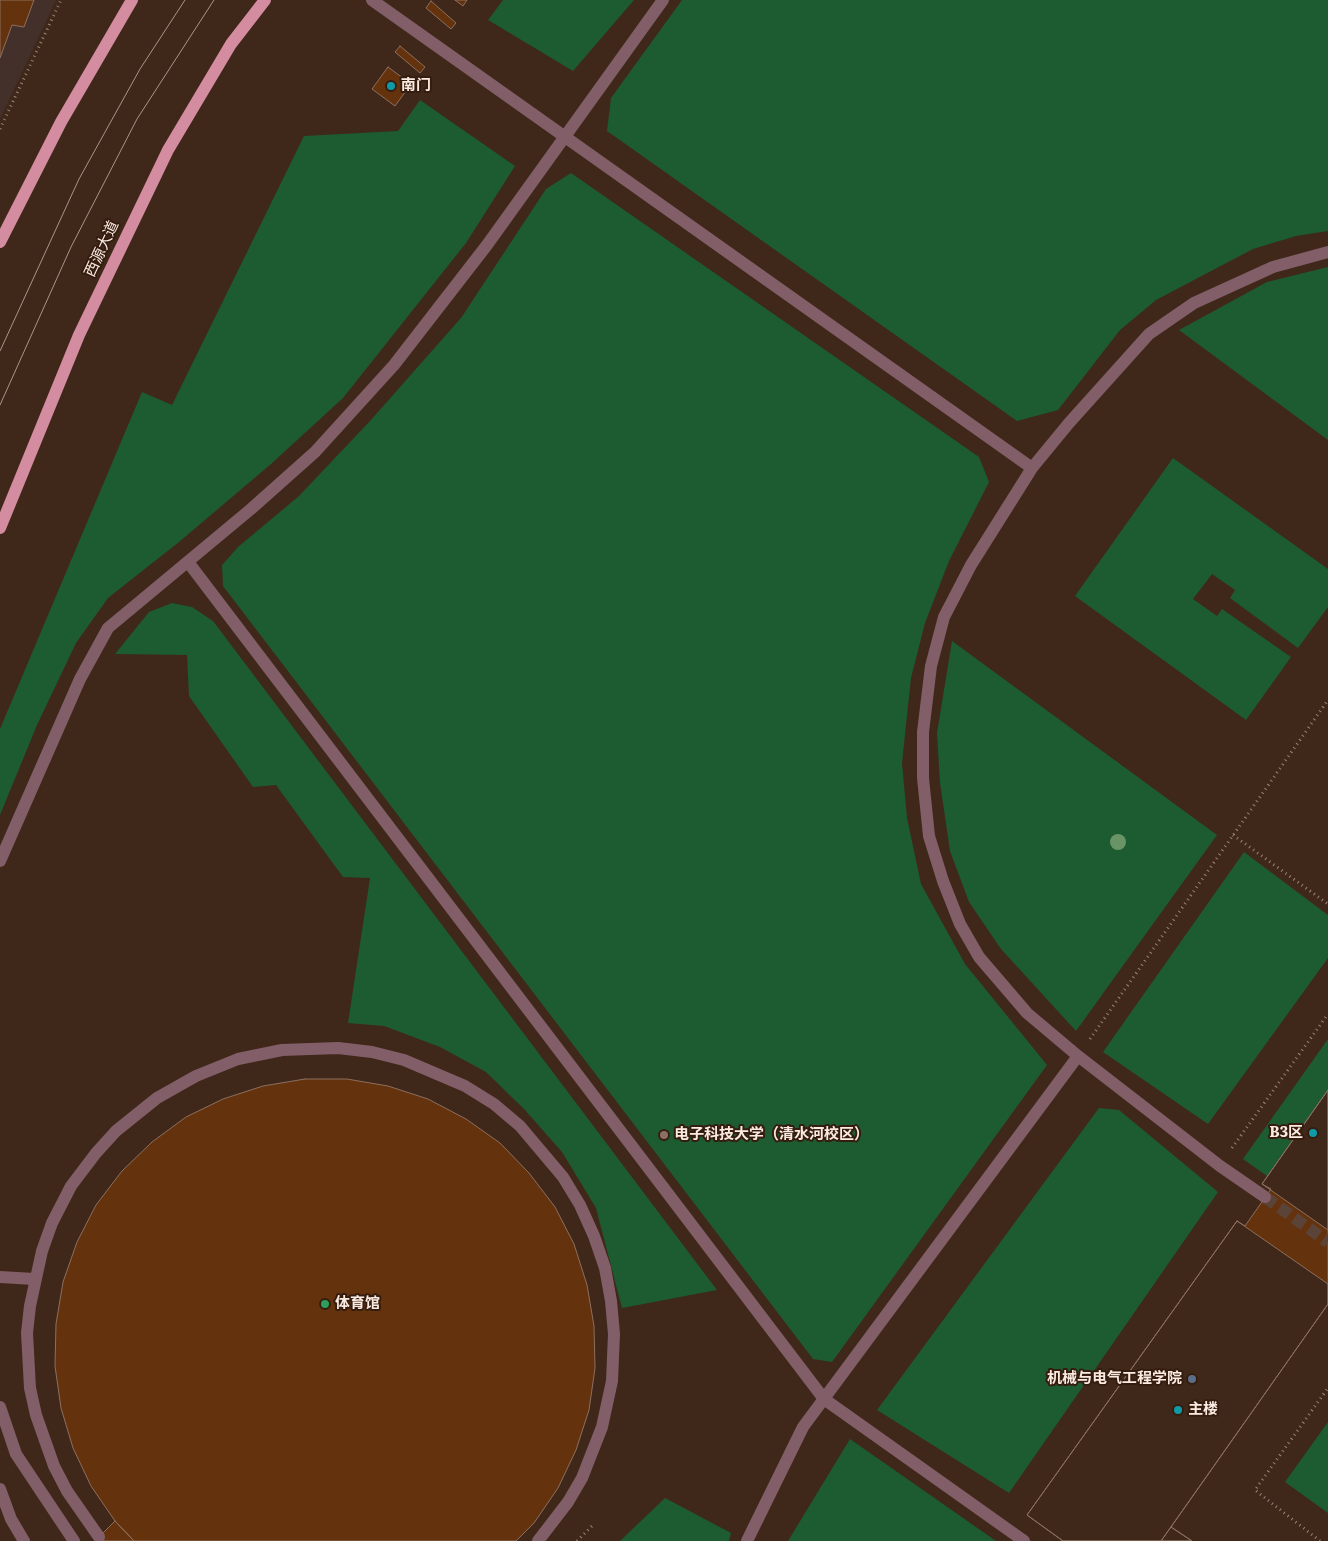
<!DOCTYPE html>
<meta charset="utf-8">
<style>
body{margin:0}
canvas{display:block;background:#3f2719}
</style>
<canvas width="1328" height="1541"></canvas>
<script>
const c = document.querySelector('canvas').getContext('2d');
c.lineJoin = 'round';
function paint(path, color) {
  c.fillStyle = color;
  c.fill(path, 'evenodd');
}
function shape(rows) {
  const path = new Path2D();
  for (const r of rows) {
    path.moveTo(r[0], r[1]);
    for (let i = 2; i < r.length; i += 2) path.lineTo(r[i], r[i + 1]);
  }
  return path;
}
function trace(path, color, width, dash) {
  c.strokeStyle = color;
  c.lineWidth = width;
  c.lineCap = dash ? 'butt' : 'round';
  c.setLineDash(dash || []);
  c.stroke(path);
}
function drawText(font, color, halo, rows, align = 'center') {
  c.font = font + ' Literata,"Noto Sans SC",serif';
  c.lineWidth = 4;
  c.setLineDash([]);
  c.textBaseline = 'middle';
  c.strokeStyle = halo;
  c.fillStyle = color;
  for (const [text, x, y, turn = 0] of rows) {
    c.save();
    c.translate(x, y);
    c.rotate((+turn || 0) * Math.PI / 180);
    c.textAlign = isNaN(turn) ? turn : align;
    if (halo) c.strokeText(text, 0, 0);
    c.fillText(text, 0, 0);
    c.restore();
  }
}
paint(shape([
 [0,0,56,0,0,119]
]), '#43302a');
paint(shape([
 [503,0,634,0,573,71,488,20],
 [682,0,1328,0,1328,231,1296,236,1253,249,1156,300,1120,330,1058,410,1017,421,607,131,611,98],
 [420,100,515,166,466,243,343,398,271,464,179,542,108,598,76,643,37,725,0,815,0,729,142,392,172,405,304,136,398,131],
 [571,173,979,457,989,482,949,561,925,623,911,678,902,763,907,818,921,884,965,964,1047,1065,832,1362,813,1359,223,586,222,565,238,547,299,496,370,421,461,318,546,189],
 [1328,267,1328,440,1179,330,1267,282],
 [1173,458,1328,569,1328,607,1298,648,1230,598,1235,590,1212,574,1193,599,1217,616,1222,609,1291,657,1246,720,1075,596],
 [172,603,192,607,213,621,717,1290,622,1308,596,1208,562,1152,525,1110,486,1072,440,1047,384,1026,348,1023,370,878,343,877,276,785,253,787,189,696,187,655,115,654,149,612],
 [952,641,1217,835,1076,1031,1001,949,969,902,950,851,940,783,937,733],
 [1244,852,1328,915,1328,958,1208,1124,1103,1052],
 [1328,1039,1328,1090,1267,1176,1243,1159],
 [1099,1108,1119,1110,1218,1192,1009,1493,877,1410],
 [1328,1422,1328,1513,1285,1482],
 [850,1439,996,1541,788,1541],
 [665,1498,731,1533,729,1541,620,1541]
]), '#1d5b31');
const building = shape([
 [0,0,34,0,24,27,12,25,0,58,0,0],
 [455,0,467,0,463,6,455,0],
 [431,1,456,23,451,29,426,8,431,1],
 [400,46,425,67,420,73,395,52,400,46],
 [388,67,411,84,395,106,372,89,388,67],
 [305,1079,347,1079,388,1086,428,1099,466,1119,500,1143,529,1173,555,1207,574,1244,587,1285,594,1326,595,1368,589,1410,576,1450,558,1488,534,1523,516,1541,134,1541,115,1521,91,1486,73,1448,61,1408,55,1366,56,1324,63,1282,77,1242,96,1205,122,1171,152,1142,186,1117,223,1099,263,1086,305,1079],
 [1328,1090,1328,1304,1171,1527,1192,1541,1063,1541,1027,1515,1237,1221,1245,1226,1271,1189,1262,1184,1328,1090],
 [1328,1090,1328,1230,1262,1184,1328,1090],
 [1237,1221,1328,1284,1328,1304,1161,1541,1063,1541,1027,1515,1237,1221],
 [115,1521,134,1541,94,1541,99,1537,115,1521],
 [1171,1527,1192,1541,1161,1541,1171,1527]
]);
paint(building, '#65320e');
trace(building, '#8c6f5f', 1);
trace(shape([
 [1265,1197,1328,1242]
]), '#5b4437', 12, [12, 6]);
trace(shape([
 [0,129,61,0],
 [1233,835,1328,904],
 [1090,1039,1328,700],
 [1232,1148,1328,1014],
 [577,1541,592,1526],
 [1320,1541,1255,1490,1328,1388]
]), '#998478', 3, [1, 4]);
trace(shape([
 [372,0,1032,468],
 [188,562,824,1399,1024,1541],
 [0,861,80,679,108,628,251,509,315,452,394,365,487,245,663,0],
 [1265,1197,1220,1166,1078,1056,1027,1013,979,957,960,924,943,881,929,836,923,778,923,732,931,666,944,617,971,565,1032,468,1069,423,1149,334,1194,303,1273,267,1328,252],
 [0,1277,34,1279],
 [0,1407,16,1454,74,1541],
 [0,1489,11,1519,24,1541],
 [99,1537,67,1491,54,1466,36,1415,30,1388,27,1333,30,1306,42,1251,52,1223,71,1186,96,1153,116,1131,157,1098,196,1076,238,1059,282,1050,338,1048,372,1052,404,1060,465,1086,494,1104,520,1126,563,1177,580,1205,594,1236,605,1268,611,1301,614,1334,612,1381,602,1427,582,1478,568,1502,538,1541],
 [747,1541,803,1427,1078,1056]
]), '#825e68', 12);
trace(shape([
 [0,242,61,122,132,0],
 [0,528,79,335,168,150,231,44,265,0]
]), '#d48ca1', 12);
trace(shape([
 [0,351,79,179,140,69,185,0],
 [0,405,71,247,137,119,214,0]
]), '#a9958a', 1);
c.fillStyle = '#699465';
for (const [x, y] of [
 [1118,842]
]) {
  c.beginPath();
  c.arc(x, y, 8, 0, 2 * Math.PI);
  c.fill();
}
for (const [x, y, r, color] of [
 [391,86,5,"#0f9aa8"],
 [1313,1133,5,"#0f9aa8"],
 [664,1135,5,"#8d6e63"],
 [325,1304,5,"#2e9e5b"],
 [1192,1379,5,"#5c6f8a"],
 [1178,1410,5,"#0f9aa8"]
]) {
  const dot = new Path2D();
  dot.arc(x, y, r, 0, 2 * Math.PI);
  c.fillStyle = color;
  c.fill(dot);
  trace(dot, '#341d0f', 2);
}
drawText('bold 15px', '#fbeae1', '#341d0f', [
 ["南门",401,86],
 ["B3区",1303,1133,"right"],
 ["电子科技大学（清水河校区）",674,1135],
 ["体育馆",335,1304],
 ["机械与电气工程学院",1182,1379,"right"],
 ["主楼",1188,1410]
], 'left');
drawText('15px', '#fbeae1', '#341d0f', [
 ["西源大道",102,249,-65]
]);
</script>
